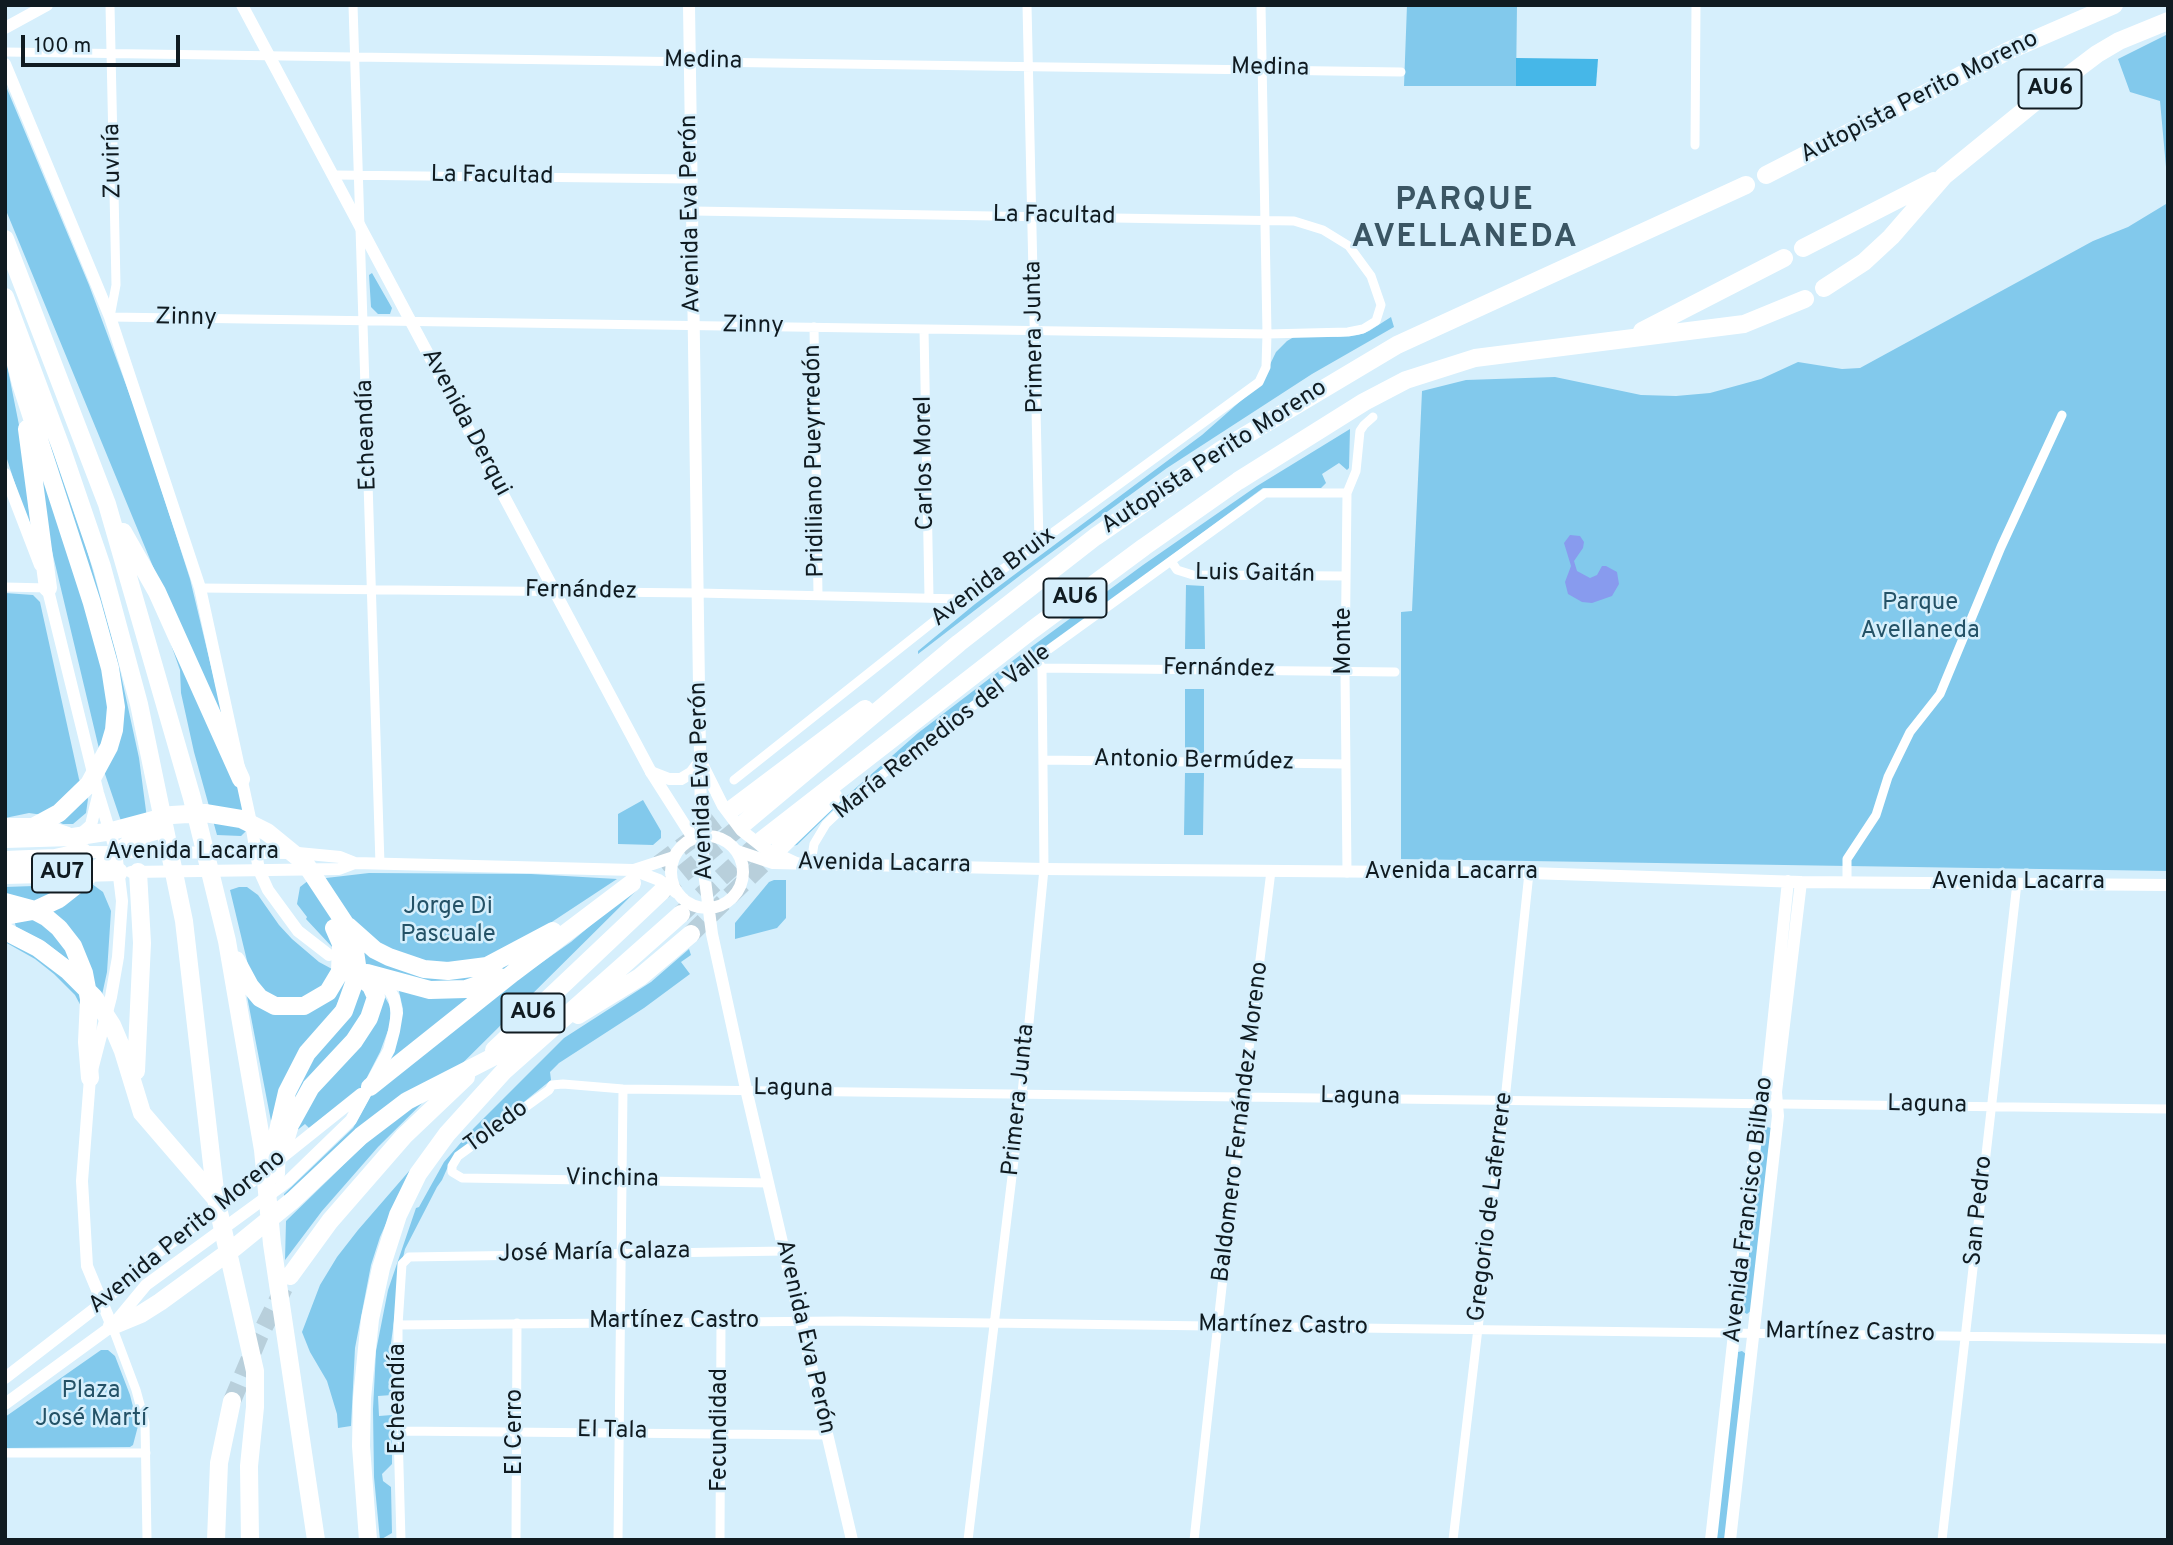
<!DOCTYPE html>
<meta charset="utf-8">
<style>
body{margin:0}
#map{position:relative;width:2173px;height:1545px;overflow:hidden;background:#d6effc;font-family:Overpass,sans-serif}
canvas{display:block}
.frame{position:absolute;inset:0;border:7px solid #101b21;pointer-events:none}
.scale{position:absolute;left:21px;top:35px;width:159px;height:32px;box-sizing:border-box;border:4px solid #101b21;border-top:0;padding-left:9px;font-size:21px;line-height:24px;white-space:nowrap;color:#101b21;-webkit-text-stroke:5px #d6effc;paint-order:stroke}
</style>
<div id="map">
<canvas width="2173" height="1545"></canvas>
<div class="frame"></div>
<div class="scale">100 m</div>
</div>
<script>
const c = document.querySelector('canvas').getContext('2d');
c.lineJoin = 'round';
function paint(path, color) {
  c.fillStyle = color;
  c.fill(path, 'evenodd');
}
function shape(rows) {
  const path = new Path2D();
  for (const r of rows) {
    if (r.length === 3) {
      path.moveTo(r[0] + r[2], r[1]);
      path.arc(r[0], r[1], r[2], 0, 2 * Math.PI);
      continue;
    }
    path.moveTo(r[0], r[1]);
    for (let i = 2; i < r.length; i += 2) path.lineTo(r[i], r[i + 1]);
  }
  return path;
}
function trace(path, color, width, dash) {
  c.strokeStyle = color;
  c.lineWidth = width;
  c.lineCap = dash ? 'butt' : 'round';
  c.setLineDash(dash || []);
  c.stroke(path);
}
function drawText(font, color, halo, rows, align = 'center') {
  c.font = font + ' Overpass,sans-serif';
  c.lineWidth = 5;
  c.setLineDash([]);
  c.textBaseline = 'middle';
  c.strokeStyle = halo;
  c.fillStyle = color;
  for (const [text, x, y, turn = 0] of rows) {
    c.save();
    c.translate(x, y);
    c.rotate((+turn || 0) * Math.PI / 180);
    c.textAlign = isNaN(turn) ? turn : align;
    if (halo) c.strokeText(text, 0, 0);
    c.fillText(text, 0, 0);
    c.restore();
  }
}
paint(shape([
 [1407,5,1517,5,1516,86,1404,86],
 [2168,34,2168,871,1401,859,1401,612,1412,611,1422,391,1466,380,1555,377,1641,395,1676,396,1710,393,1761,379,1798,362,1842,369,1860,368,2093,241,2128,227,2166,204,2166,167,2160,101,2130,92,2118,59],
 [5,84,89,285,139,420,190,579,222,712,219,712,168,603,5,208],
 [372,273,392,308,390,314,378,314,371,307,369,275],
 [1391,317,1394,327,1312,374,1167,468,1022,574,918,654,918,651,975,604,1202,435,1261,383,1276,352,1287,341,1299,334,1338,337,1358,335,1369,331],
 [5,355,20,430,32,536,5,453],
 [44,425,85,543,116,652,139,758,150,841,122,824,105,774,47,530,37,452,64,532,119,729],
 [1350,429,1349,468,1347,470,1339,463,1322,474,1326,483,1321,488,1263,488,886,766,837,806,797,845,789,847,918,733,1019,656,1143,565,1257,486],
 [1186,585,1204,586,1205,649,1185,649],
 [5,593,33,595,40,602,79,779,88,799,86,813,73,824,63,824,43,815,29,813,5,818],
 [168,636,234,771,248,829,241,836,217,835,194,752,181,693,180,670],
 [1185,689,1204,689,1204,753,1185,753],
 [1185,773,1204,773,1203,835,1184,835],
 [643,800,661,831,661,838,653,845,618,844,618,814],
 [369,873,531,874,617,879,529,937,482,960,431,965,392,953,333,948,306,919,307,917,297,904,300,887,309,880],
 [774,880,786,880,786,918,777,928,735,939,735,923,769,882],
 [92,884,103,892,111,911,107,972,97,1018,75,942,5,897,5,887],
 [239,887,247,887,258,895,279,925,292,939,319,962,332,969,322,986,302,999,282,1000,262,990,248,965,230,890],
 [636,887,639,888,378,1147,322,1211,285,1260,286,1221,366,1143,356,1131,284,1198,284,1194,353,1128,374,1090,504,989,571,942],
 [11,910,37,917,68,945,84,1012,75,995,54,974,35,959,5,942,5,937,71,962,45,942,16,927],
 [363,948,398,969,523,954,506,969,469,984,411,981,370,994,363,1018,288,1110],
 [689,949,691,955,681,962,690,974,644,1008,559,1063,550,1072,551,1080,450,1162,442,1180,437,1187,405,1249,402,1262,391,1343,392,1395,378,1396,379,1416,392,1415,392,1464,382,1474,383,1481,391,1487,392,1533,380,1540,374,1477,373,1409,376,1351,388,1290,416,1208,419,1207,444,1162,471,1131,564,1038,651,982],
 [351,963,347,991,271,1121,246,991,291,1014],
 [398,987,473,995,388,1063,401,1020,403,1009],
 [382,992,390,1006,390,1025,380,1052,362,1087,309,1128,305,1124,295,1132,300,1118],
 [1764,1126,1771,1128,1752,1310,1747,1314,1742,1311,1762,1128],
 [410,1170,380,1237,371,1265,355,1348,351,1426,338,1428,337,1414,327,1381,310,1352,302,1332,320,1285,337,1257,358,1230],
 [101,1350,108,1350,115,1356,130,1395,138,1426,133,1445,130,1447,5,1448,5,1417],
 [1742,1351,1746,1354,1726,1540,1715,1540,1738,1352]
]), '#82c9ec');
paint(shape([
 [1516,58,1598,59,1596,86,1516,86]
]), '#46b7e8');
paint(shape([
 [1570,535,1580,536,1584,542,1583,548,1574,561,1577,571,1590,578,1597,575,1602,566,1606,566,1617,572,1619,584,1612,596,1592,603,1582,602,1568,594,1565,582,1571,566,1564,543]
]), '#889bee');
trace(shape([
 [659,864,732,809],
 [662,891,743,824],
 [681,914,759,843],
 [691,934,776,851],
 [232,1401,259,1337,284,1288]
]), '#b8cfdb', 18, [18, 9]);
trace(shape([
 [110,5,116,285,110,317,1267,334,1348,332,1363,329,1376,321,1381,305,1371,276,1349,246,1323,230,1294,221,693,211],
 [353,5,380,864],
 [1027,5,1039,543],
 [5,52,1401,72],
 [1695,145,1696,5],
 [334,175,692,179],
 [814,327,818,595],
 [924,329,929,597],
 [1171,561,1177,570,1193,575,1345,576],
 [5,587,48,588],
 [200,588,698,593,962,599],
 [1042,668,1395,672],
 [1044,760,1345,764],
 [734,780,962,599,1259,382,1266,367,1267,334,1261,5],
 [811,863,814,844,826,824,863,789,1023,668,1265,493,1347,493],
 [1347,873,1345,671,1347,493,1356,471,1360,431,1364,425,1373,417],
 [1847,882,1847,859,1876,815,1888,777,1910,732,1940,694,2001,547,2062,415],
 [769,1183,462,1178,452,1172,452,1166,458,1156,549,1090,552,1085,563,1084,623,1089,2168,1109],
 [398,1325,842,1321,2168,1339],
 [112,1326,136,1390,145,1423,147,1540],
 [398,1431,827,1435],
 [5,1453,146,1453],
 [401,1540,398,1431,398,1325,402,1264,409,1257,785,1251],
 [516,1540,517,1323],
 [618,1540,623,1089],
 [720,1540,721,1321],
 [968,1540,1022,1094,1044,869,1042,668,1037,660],
 [1194,1540,1243,1097,1271,871],
 [1453,1540,1505,1100,1529,873],
 [1942,1540,2017,883]
]), '#fff', 9);
trace(shape([
 [242,5,651,772,693,838],
 [5,28,47,5],
 [5,64,110,317,200,588,250,818,259,870,268,890,298,931,329,955],
 [5,474,40,565],
 [46,582,98,793,116,852,122,901,118,957,111,997,90,1078,82,1181,87,1266,112,1326],
 [5,824,41,824,68,833],
 [82,833,91,825,98,796],
 [737,851,773,863,1044,869,1529,873,1801,882,2168,885],
 [1711,1540,1758,1119,1766,1092,1788,881],
 [1730,1540,1778,1116,1776,1092,1801,882]
]), '#fff', 12);
trace(shape([
 [689,5,701,822,705,880,712,934,746,1089,852,1540],
 [702,764,723,806,741,830,764,848,796,863],
 [651,772,669,779,681,779,691,773,700,761],
 [707,872,36],
 [83,852,298,853,340,857,355,863],
 [634,870,674,857],
 [131,872,339,869,355,863,633,870,659,880,677,893],
 [5,1378,102,1303,145,1262,236,1194,361,1094],
 [5,1404,112,1326,146,1285,287,1182,351,1120,389,1050,394,1031,397,1013,394,998,390,991,374,978]
]), '#fff', 12);
trace(shape([
 [1766,175,2008,51,2114,5],
 [5,239,107,504,192,798,227,941,263,1150,272,1244,316,1540],
 [1803,248,1934,181],
 [1824,288,1864,262,1891,237,1944,176,2052,88,2097,54,2119,41,2168,21],
 [5,297,61,447,102,567,139,704,184,921,216,1199,255,1371,255,1407,249,1466,250,1540],
 [6,324,21,384,92,603,110,668,116,707,114,730,109,747,89,784,59,813,35,826,13,833],
 [1642,331,1784,258],
 [27,429,48,588],
 [123,532,157,592,241,779],
 [732,809,865,709],
 [743,824,959,643,1095,537,1221,450,1397,345,1746,185],
 [5,839,73,837,112,831,172,815,205,813,241,819,267,832,305,863,344,922,355,951,358,972,344,1011,307,1053,287,1092,277,1135,276,1174],
 [762,840,1032,630,1144,547,1238,481,1364,402,1406,380,1475,358,1744,324,1805,299],
 [780,847,833,796],
 [5,860,55,858,83,852],
 [5,875,119,872],
 [5,902,31,909,46,917,59,928,73,946,84,973,89,999,87,1042,90,1078],
 [5,916,33,911,59,899,130,843,148,833,163,829],
 [348,926,375,950,389,957,424,969,448,971,487,966,553,931],
 [5,931,38,948,67,970,94,997,112,1025,123,1051,142,1113,216,1199],
 [236,960,250,986,260,998,275,1006,304,1006,328,992,340,972,341,944,334,928],
 [367,973,430,990,466,989,500,977],
 [578,1015,640,977,691,934],
 [494,1050,662,891],
 [136,1071,142,943,138,872],
 [370,1087,513,973,632,883],
 [284,1145,290,1125,311,1087,354,1041,369,1018,376,997,371,986,364,980],
 [290,1276,330,1221,404,1136,466,1077],
 [112,1326,141,1314,160,1302,234,1248,293,1200,361,1136,407,1101,534,1036],
 [216,1540,219,1463,232,1401],
 [368,1540,361,1446,362,1398,370,1319,381,1268,398,1215,418,1174,447,1134,504,1071,681,914]
]), '#fff', 18);
for (const [x, y, w] of [
 [2050,89,63],
 [1075,598,63],
 [62,873,60],
 [533,1013,63]
]) {
  const box = new Path2D();
  box.roundRect(x - w / 2, y - 19.5, w, 39, 5);
  c.fillStyle = '#d6effc';
  c.fill(box);
  trace(box, '#101b21', 2);
}
drawText('bold 23px', '#101b21', null, [
 ["AU6",2050,89],
 ["AU6",1075,598],
 ["AU7",62,873],
 ["AU6",533,1013]
]);
drawText('24px', '#101b21', '#d6effc', [
 ["Medina",703,62,1],
 ["Medina",1270,69,1],
 ["Autopista Perito Moreno",1920,98,-27],
 ["Zuviría",114,161,-91],
 ["La Facultad",492,177,1],
 ["Avenida Eva Perón",692,214,-91],
 ["La Facultad",1054,217,1],
 ["Zinny",186,319,1],
 ["Zinny",753,327,1],
 ["Primera Junta",1036,337,-91],
 ["Avenida Derqui",465,423,62],
 ["Echeandía",368,435,-92],
 ["Autopista Perito Moreno",1215,458,-33],
 ["Pridiliano Pueyrredón",816,461,-91],
 ["Carlos Morel",926,463,-91],
 ["Luis Gaitán",1255,575,1],
 ["Avenida Bruix",994,578,-37],
 ["Fernández",581,592,1],
 ["Monte",1345,641,-90],
 ["Fernández",1219,670,1],
 ["María Remedios del Valle",943,733,-38],
 ["Antonio Bermúdez",1194,762,1],
 ["Avenida Eva Perón",703,781,-92],
 ["Avenida Lacarra",192,853],
 ["Avenida Lacarra",884,865,1],
 ["Avenida Lacarra",1451,873],
 ["Avenida Lacarra",2018,883],
 ["Laguna",793,1090,1],
 ["Laguna",1360,1098,1],
 ["Primera Junta",1020,1100,-84],
 ["Laguna",1927,1106,1],
 ["Baldomero Fernández Moreno",1242,1122,-83],
 ["Toledo",497,1128,-36],
 ["Vinchina",612,1180,1],
 ["Gregorio de Laferrere",1492,1207,-83],
 ["Avenida Francisco Bilbao",1750,1210,-83],
 ["San Pedro",1980,1211,-84],
 ["Avenida Perito Moreno",188,1233,-39],
 ["José María Calaza",594,1254,-1],
 ["Martínez Castro",674,1322],
 ["Martínez Castro",1283,1327,1],
 ["Martínez Castro",1850,1334,1],
 ["Avenida Eva Perón",804,1337,77],
 ["Echeandía",399,1399,-90],
 ["Fecundidad",721,1430,-90],
 ["El Cerro",516,1432,-90],
 ["El Tala",612,1432,1]
]);
drawText('24px', '#245267', '#d6effc', [
 ["Parque",1920,604],
 ["Avellaneda",1920,632],
 ["Jorge Di",448,908],
 ["Pascuale",448,936],
 ["Plaza",91,1392],
 ["José Martí",91,1420]
]);
c.letterSpacing = '2px';
drawText('bold 32px', '#3b5664', '#d6effc', [
 ["PARQUE",1465,203],
 ["AVELLANEDA",1465,240]
]);
c.letterSpacing = '0px';
</script>
